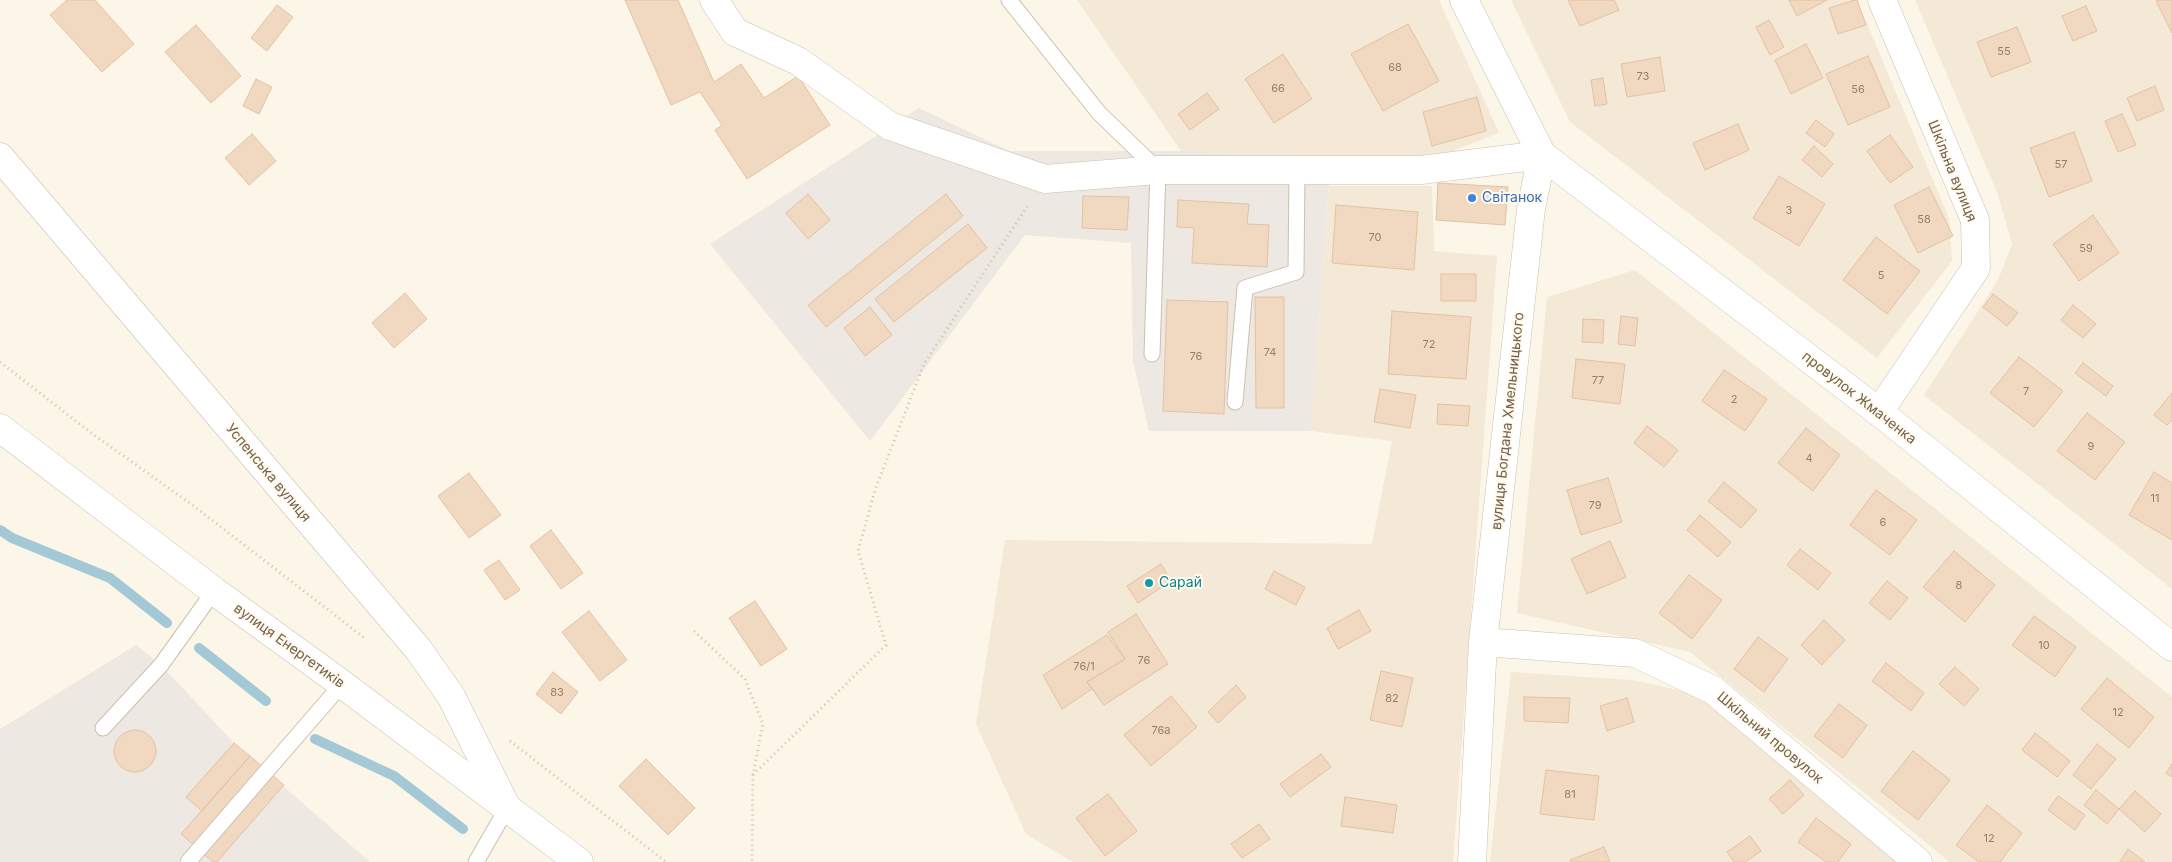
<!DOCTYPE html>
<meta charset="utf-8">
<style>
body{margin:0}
canvas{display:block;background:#fcf6e8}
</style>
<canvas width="2172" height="862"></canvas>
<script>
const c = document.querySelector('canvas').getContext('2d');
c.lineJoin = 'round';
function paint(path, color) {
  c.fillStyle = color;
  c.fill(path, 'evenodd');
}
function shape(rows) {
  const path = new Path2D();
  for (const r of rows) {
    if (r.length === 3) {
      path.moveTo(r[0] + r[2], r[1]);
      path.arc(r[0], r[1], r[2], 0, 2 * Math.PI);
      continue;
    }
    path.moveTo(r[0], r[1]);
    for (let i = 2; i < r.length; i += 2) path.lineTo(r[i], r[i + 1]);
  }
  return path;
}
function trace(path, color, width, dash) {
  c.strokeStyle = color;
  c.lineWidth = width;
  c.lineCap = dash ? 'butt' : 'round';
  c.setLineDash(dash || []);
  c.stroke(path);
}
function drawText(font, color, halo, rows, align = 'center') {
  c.font = font + ' Inter,sans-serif';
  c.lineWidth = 4;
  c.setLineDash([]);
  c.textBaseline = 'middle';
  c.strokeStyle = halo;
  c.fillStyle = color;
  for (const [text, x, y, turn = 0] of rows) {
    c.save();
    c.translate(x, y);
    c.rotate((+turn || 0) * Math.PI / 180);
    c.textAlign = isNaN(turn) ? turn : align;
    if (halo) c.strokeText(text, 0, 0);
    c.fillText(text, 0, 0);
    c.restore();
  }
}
paint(shape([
 [1077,0,1439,0,1499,133,1424,162,1181,151],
 [1511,0,1857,0,1949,218,1952,261,1877,358,1570,122],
 [1915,0,2172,0,2172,589,1924,395,1998,280,2012,244,1997,192],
 [1329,186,1432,186,1434,251,1497,256,1453,862,1073,862,1026,834,976,724,1005,540,1372,544,1392,441,1311,431],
 [1635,270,2172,697,2172,862,1950,862,1690,652,1517,613,1547,297],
 [1511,672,1632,680,1707,696,1906,862,1490,862]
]), '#f3e9d6');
paint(shape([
 [919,108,1009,151,1181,151,1331,157,1311,431,1149,431,1133,361,1131,243,1025,235,870,441,710,244],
 [136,645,161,665,234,743,370,862,0,862,0,729]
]), '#ede8e1');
trace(shape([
 [0,530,12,538,110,578,167,623],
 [199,648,266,701],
 [315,739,394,776,463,829]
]), '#a3c9d7', 10);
const building = shape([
 [67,0,95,0,134,44,102,72,50,15,67,0],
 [625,0,678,0,714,82,741,64,764,98,798,76,830,125,747,179,715,130,722,125,700,92,671,105,625,0],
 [1568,0,1614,0,1619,10,1580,26,1568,0],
 [1789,0,1827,0,1797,16,1789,0],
 [1855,0,1857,0,1866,25,1838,34,1829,8,1855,0],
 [2159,0,2172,0,2172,33,2156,1,2159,0],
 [277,5,293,17,267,51,251,38,277,5],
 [2086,6,2097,31,2073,41,2062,16,2086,6],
 [1769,20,1784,47,1770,55,1756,27,1769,20],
 [1408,24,1439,81,1383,111,1351,54,1408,24],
 [196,25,241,76,211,103,165,52,196,25],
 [2017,27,2031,62,1991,77,1977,42,2017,27],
 [1806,44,1823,78,1791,94,1775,60,1806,44],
 [1283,54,1312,99,1274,123,1245,79,1283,54],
 [1868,56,1890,107,1848,125,1826,74,1868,56],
 [1660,57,1665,91,1627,97,1621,64,1660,57],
 [1603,78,1607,104,1595,106,1591,80,1603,78],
 [256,79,272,87,259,114,243,106,256,79],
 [2155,86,2164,110,2137,121,2127,98,2155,86],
 [1207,93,1219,109,1190,130,1178,114,1207,93],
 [1477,97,1486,131,1432,146,1423,112,1477,97],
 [2122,114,2136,145,2118,152,2105,121,2122,114],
 [1816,120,1834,134,1825,147,1806,133,1816,120],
 [1738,124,1749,150,1705,170,1693,143,1738,124],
 [2074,132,2092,181,2049,197,2030,148,2074,132],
 [252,134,276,161,249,185,225,158,252,134],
 [1890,135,1913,167,1890,183,1867,151,1890,135],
 [1814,146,1833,164,1822,177,1802,160,1814,146],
 [1779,176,1825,204,1799,246,1753,218,1779,176],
 [1438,183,1508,187,1505,225,1436,220,1438,183],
 [1929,187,1953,236,1918,253,1894,205,1929,187],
 [808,194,830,220,808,239,786,213,808,194],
 [946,194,963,216,826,327,808,305,946,194],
 [1083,196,1129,197,1127,230,1082,228,1083,196],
 [1178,200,1249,204,1247,224,1269,225,1267,267,1192,263,1194,228,1177,227,1178,200],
 [1336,205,1418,212,1414,270,1332,263,1336,205],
 [2093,215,2119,253,2079,281,2053,244,2093,215],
 [968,224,987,248,894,322,875,299,968,224],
 [1876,237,1920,271,1887,314,1843,280,1876,237],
 [1441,274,1476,274,1476,301,1441,301,1441,274],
 [405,293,427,319,394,348,372,323,405,293],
 [1993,294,2018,313,2007,326,1983,307,1993,294],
 [1255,297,1284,297,1284,408,1256,408,1255,297],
 [1167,300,1228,302,1224,414,1163,411,1167,300],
 [2073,305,2096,324,2083,338,2061,320,2073,305],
 [870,307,892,335,865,356,844,328,870,307],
 [1392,311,1471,317,1466,379,1388,374,1392,311],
 [1621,316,1638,318,1635,346,1618,344,1621,316],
 [1583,319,1604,320,1603,343,1582,342,1583,319],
 [2019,357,2063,391,2034,427,1990,393,2019,357],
 [1576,359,1625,364,1620,404,1572,398,1576,359],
 [2083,363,2113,386,2106,396,2075,373,2083,363],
 [1724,370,1767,399,1745,431,1702,401,1724,370],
 [1380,389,1416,395,1410,428,1374,422,1380,389],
 [2172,393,2172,420,2167,425,2154,415,2172,393],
 [1438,404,1470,406,1468,426,1437,424,1438,404],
 [2087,413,2125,442,2095,480,2057,451,2087,413],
 [1647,426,1678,450,1664,467,1634,443,1647,426],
 [1806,428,1840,455,1813,491,1778,463,1806,428],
 [2154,472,2172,483,2172,540,2129,515,2154,472],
 [469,473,501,515,469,538,438,496,469,473],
 [1608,478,1622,522,1581,535,1567,490,1608,478],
 [1724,482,1757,510,1741,528,1708,501,1724,482],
 [1876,490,1917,520,1890,555,1850,525,1876,490],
 [1700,515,1731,542,1718,557,1687,530,1700,515],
 [551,530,583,573,561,589,530,546,551,530],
 [1610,541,1626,577,1587,594,1571,559,1610,541],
 [1800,549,1831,573,1818,590,1787,565,1800,549],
 [1954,551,1995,585,1965,622,1923,587,1954,551],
 [499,560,520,590,505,600,484,570,499,560],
 [1161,564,1171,581,1138,603,1127,586,1161,564],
 [1274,571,1305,587,1296,605,1265,589,1274,571],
 [1689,575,1722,600,1692,639,1659,613,1689,575],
 [1887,581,1908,598,1890,620,1869,603,1887,581],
 [755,601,787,649,761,666,729,618,755,601],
 [1359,610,1371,631,1338,649,1327,628,1359,610],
 [589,611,627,660,600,681,562,632,589,611],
 [1136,614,1168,664,1104,705,1087,682,1125,659,1108,632,1136,614],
 [2034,616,2076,647,2055,677,2012,645,2034,616],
 [1824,620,1845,640,1822,665,1801,645,1824,620],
 [1107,635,1125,659,1087,682,1092,689,1062,709,1043,675,1107,635],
 [1758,637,1788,659,1764,692,1734,669,1758,637],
 [1886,663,1924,693,1911,711,1872,681,1886,663],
 [1955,667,1979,689,1964,706,1939,684,1955,667],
 [1381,671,1413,678,1402,727,1370,720,1381,671],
 [553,672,578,692,561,714,536,694,553,672],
 [2107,678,2154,717,2129,748,2081,709,2107,678],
 [1236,685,1246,697,1218,723,1208,712,1236,685],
 [1171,696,1197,727,1151,766,1124,735,1171,696],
 [1524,697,1570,698,1568,723,1524,721,1524,697],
 [1627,698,1634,722,1607,731,1600,706,1627,698],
 [1839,704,1867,725,1843,758,1814,736,1839,704],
 [135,751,21],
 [2035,733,2070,761,2057,777,2022,750,2035,733],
 [234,743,250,756,202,811,186,797,234,743],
 [2097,744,2116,759,2091,789,2073,775,2097,744],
 [1913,751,1950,780,1918,820,1881,791,1913,751],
 [1321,754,1331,767,1290,797,1280,784,1321,754],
 [250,756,284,785,217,862,213,862,181,834,250,756],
 [646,759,695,808,668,835,619,786,646,759],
 [2172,764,2172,777,2166,773,2172,764],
 [1546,770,1599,776,1594,820,1540,814,1546,770],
 [1790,780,1804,795,1783,814,1769,799,1790,780],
 [2096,790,2119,809,2107,824,2084,805,2096,790],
 [2135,791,2161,814,2145,832,2119,809,2135,791],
 [1108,794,1137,831,1105,856,1076,818,1108,794],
 [2058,796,2085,815,2075,830,2048,810,2058,796],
 [1345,797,1397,805,1393,833,1341,826,1345,797],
 [1987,805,2022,833,2000,862,1979,862,1956,845,1987,805],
 [1816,818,1851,844,1838,862,1826,862,1798,842,1816,818],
 [1259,824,1270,839,1242,858,1231,844,1259,824],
 [1750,836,1761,851,1745,862,1734,862,1727,852,1750,836],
 [1604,847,1610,862,1571,862,1570,860,1604,847],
 [2128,849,2145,862,2120,862,2128,849]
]);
paint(building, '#f0d9c0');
trace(building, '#e3c2a1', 1);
const service = shape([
 [1009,0,1099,113,1158,170,1152,354],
 [1235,402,1245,288,1296,272,1297,169],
 [103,728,161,665,214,591],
 [188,862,342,684],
 [476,862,507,808]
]);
const minor = shape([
 [714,0,735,32,798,61,890,126,1045,179,1158,170,1421,170,1542,155,1531,209,1483,642,1472,862],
 [0,157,418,649,451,696,507,808],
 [1879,412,1976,268,1975,220,1882,0],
 [1483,642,1635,653,1713,690,1918,862]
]);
const tertiary = shape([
 [1464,0,1542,155,1879,412,2172,647]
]);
const secondary = shape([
 [0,428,214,591,342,684,579,862]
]);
trace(service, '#cebfae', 17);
trace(minor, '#cebfae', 29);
trace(tertiary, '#cebfae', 29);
trace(secondary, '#d0c0ab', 29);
trace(shape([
 [0,362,90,432,195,507,366,639],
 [694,631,745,679,763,724,753,775,752,862],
 [510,741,666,862],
 [753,775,886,645,858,551,875,490,924,364,1028,205]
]), '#d6bda3', 3, [1, 4]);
trace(service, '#fff', 15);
trace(minor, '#fff', 28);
trace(tertiary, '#fff', 28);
trace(secondary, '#fff', 28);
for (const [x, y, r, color] of [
 [1472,198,5,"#3f7fe0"],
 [1149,583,5,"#0f9aa8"]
]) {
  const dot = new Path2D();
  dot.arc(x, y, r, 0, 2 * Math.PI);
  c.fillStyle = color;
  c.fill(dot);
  trace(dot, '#fefaee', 2);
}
drawText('11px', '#947e69', null, [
 ["55",2004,52],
 ["68",1395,68],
 ["73",1643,77],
 ["66",1278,89],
 ["56",1858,90],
 ["57",2061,165],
 ["3",1789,211],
 ["58",1924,220],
 ["70",1375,238],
 ["59",2086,249],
 ["5",1881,276],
 ["72",1429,345],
 ["74",1270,353],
 ["76",1196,357],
 ["77",1598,381],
 ["7",2026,392],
 ["2",1734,400],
 ["9",2091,447],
 ["4",1809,459],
 ["11",2155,499],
 ["79",1595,506],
 ["6",1883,523],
 ["8",1959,586],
 ["10",2044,646],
 ["76",1144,661],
 ["76/1",1084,667],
 ["83",557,693],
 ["82",1392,699],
 ["12",2118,713],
 ["76а",1161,731],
 ["81",1570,795],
 ["12",1989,839]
]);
drawText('14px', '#75604c', '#fefaee', [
 ["Шкільна вулиця",1952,171,68],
 ["провулок Жмаченка",1859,398,38],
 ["вулиця Богдана Хмельницького",1508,421,-84],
 ["Успенська вулиця",268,473,50],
 ["вулиця Енергетиків",289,646,36],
 ["Шкільний провулок",1770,738,40]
]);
drawText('14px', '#366cbe', '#fefaee', [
 ["Світанок",1482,198]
], 'left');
drawText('14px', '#0d838f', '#fefaee', [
 ["Сарай",1159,583]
], 'left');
</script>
